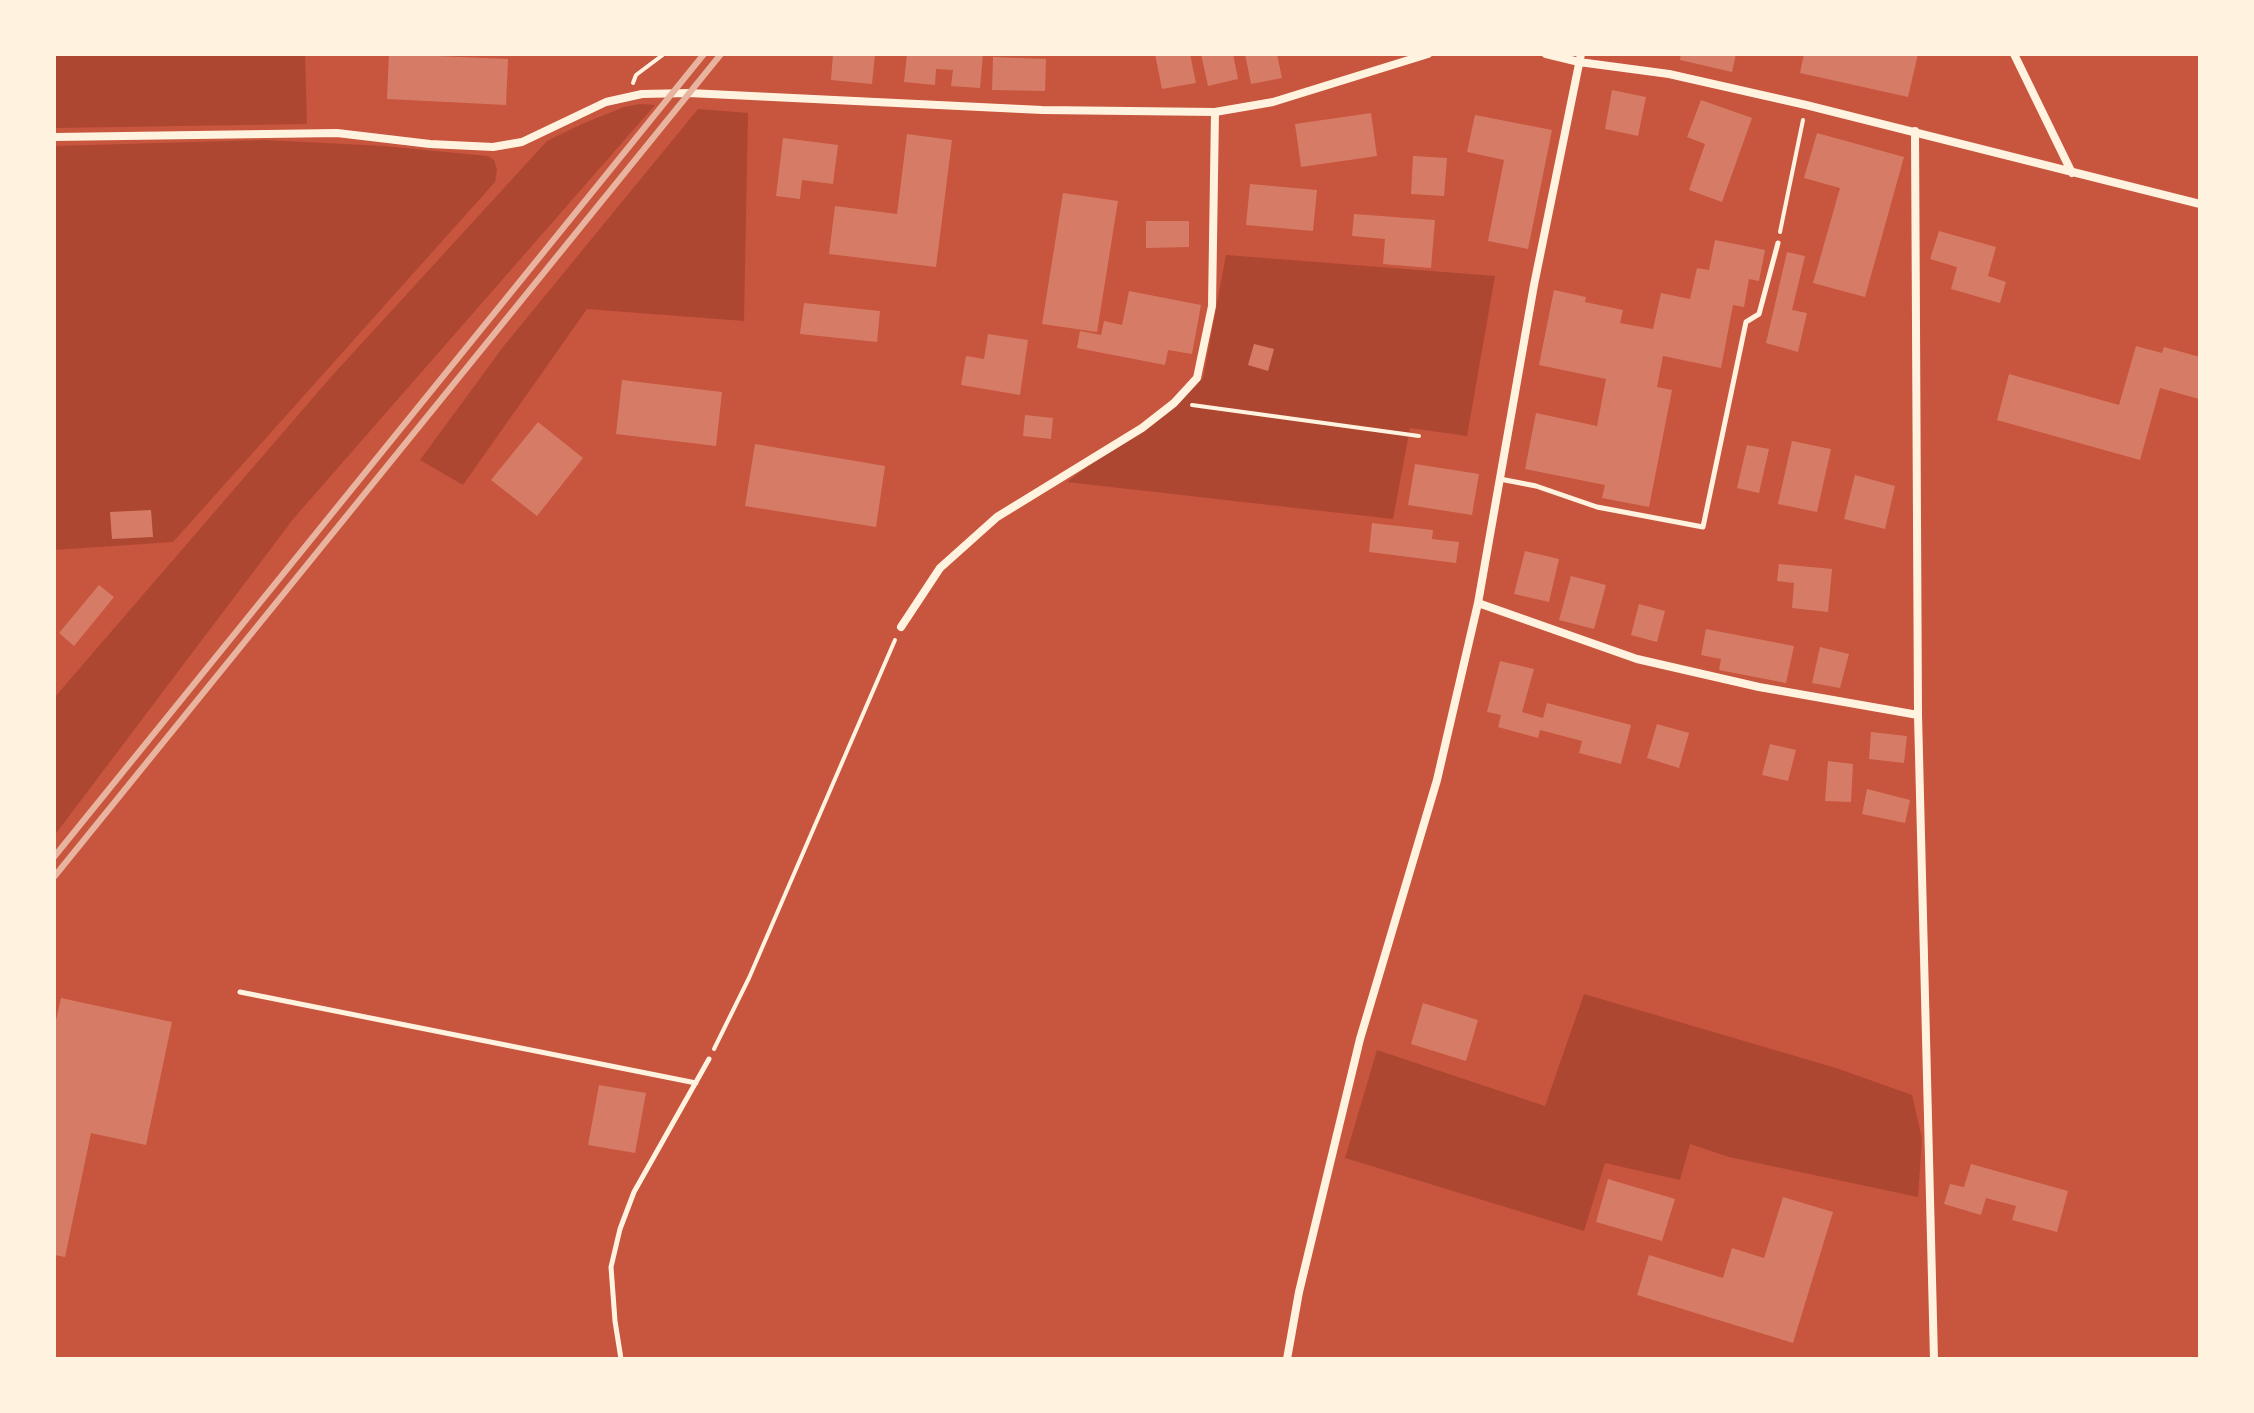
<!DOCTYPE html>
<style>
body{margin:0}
#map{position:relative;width:2254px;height:1413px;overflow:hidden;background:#c8553d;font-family:"Source Sans 3",sans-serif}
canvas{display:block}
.frame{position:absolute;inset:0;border:56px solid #fff3e0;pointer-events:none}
</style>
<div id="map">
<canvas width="2254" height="1413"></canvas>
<div class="frame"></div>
</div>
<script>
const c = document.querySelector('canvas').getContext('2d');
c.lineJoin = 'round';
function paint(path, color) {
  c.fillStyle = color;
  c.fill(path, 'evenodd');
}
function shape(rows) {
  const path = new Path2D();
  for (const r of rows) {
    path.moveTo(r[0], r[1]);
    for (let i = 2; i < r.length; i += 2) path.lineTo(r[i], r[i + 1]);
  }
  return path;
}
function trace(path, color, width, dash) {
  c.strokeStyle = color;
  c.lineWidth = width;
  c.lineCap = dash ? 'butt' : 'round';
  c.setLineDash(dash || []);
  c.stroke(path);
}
paint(shape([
 [54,54,305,54,307,124,54,128],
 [640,104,655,105,294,518,54,836,54,698,330,378,547,141,582,124,624,107],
 [698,109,748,113,744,321,587,309,463,485,420,460,503,347],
 [265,140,384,146,488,156,494,160,497,170,495,182,173,542,54,550,54,146],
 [1226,255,1495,276,1467,436,1410,428,1393,519,1067,482,1203,378],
 [1584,994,1836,1068,1912,1095,1922,1139,1918,1197,1729,1157,1690,1144,1680,1180,1605,1163,1584,1231,1345,1158,1377,1050,1545,1106]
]), '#ae4732');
paint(shape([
 [389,54,508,59,506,105,387,99],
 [833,54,875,54,872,84,831,80],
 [907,54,983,54,980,88,951,86,953,70,936,69,935,85,904,82],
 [1155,54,1190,54,1196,83,1162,89],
 [1201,54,1233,54,1238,79,1208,86],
 [1245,54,1277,54,1282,78,1251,84],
 [1681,54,1736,54,1732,72,1680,60],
 [1804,54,1918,54,1908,97,1800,73],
 [993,57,1046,59,1045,91,992,90],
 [1612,90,1646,97,1638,136,1605,129],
 [1701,100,1752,118,1722,202,1689,190,1705,144,1687,137],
 [1371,113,1377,156,1301,167,1295,124],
 [1475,115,1552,130,1528,249,1488,241,1504,160,1467,152],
 [1817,133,1904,157,1865,297,1813,283,1840,188,1804,178],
 [907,134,952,140,936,267,829,254,835,206,897,214],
 [783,138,838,145,833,184,802,180,800,199,776,196],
 [1413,156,1447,158,1444,196,1411,194],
 [1250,184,1317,190,1313,231,1246,225],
 [1063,193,1118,201,1097,332,1042,324],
 [1354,214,1435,220,1431,268,1383,264,1385,239,1352,236],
 [1146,221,1189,221,1189,247,1146,248],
 [1939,231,1996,247,1988,276,2006,282,2000,303,1951,289,1957,267,1930,259],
 [1715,240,1765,250,1759,281,1749,279,1744,307,1733,305,1721,368,1663,356,1657,387,1672,390,1649,507,1602,498,1605,485,1525,469,1536,413,1597,426,1606,379,1539,365,1554,290,1586,297,1585,302,1623,310,1620,323,1653,329,1661,293,1690,299,1697,268,1709,270],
 [1787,252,1805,256,1792,310,1807,313,1798,352,1766,343],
 [1129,291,1201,305,1192,354,1168,350,1165,365,1077,348,1080,331,1101,335,1104,321,1122,325],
 [804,303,880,311,877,342,800,334],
 [988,334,1028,340,1020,395,961,385,966,356,984,359],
 [1254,344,1274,349,1268,371,1248,365],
 [2136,346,2162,353,2164,347,2200,357,2199,399,2160,388,2140,460,1997,420,2009,374,2119,405],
 [622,380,722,392,716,446,616,434],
 [1025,415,1053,418,1051,439,1023,436],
 [538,422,583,458,537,516,491,480],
 [1792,441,1831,449,1817,512,1778,504],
 [755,444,885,466,876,527,745,506],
 [1747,445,1769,449,1759,493,1737,488],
 [1415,464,1479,474,1472,515,1408,505],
 [1855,475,1895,486,1885,529,1844,519],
 [151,510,153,537,112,539,110,512],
 [1372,523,1433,530,1432,539,1459,542,1456,563,1369,552],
 [1525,551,1559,559,1549,602,1514,594],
 [1779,564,1832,569,1828,612,1792,608,1794,583,1777,581],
 [1571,576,1606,585,1594,629,1559,620],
 [99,585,114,597,74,646,59,633],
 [1639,604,1665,611,1657,642,1631,635],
 [1706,629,1794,646,1786,683,1719,670,1721,659,1701,655],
 [1820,647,1849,654,1840,688,1812,683],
 [1500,661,1534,669,1522,712,1543,718,1547,703,1631,725,1621,764,1579,753,1582,741,1540,730,1538,738,1498,727,1501,715,1487,712],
 [1657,724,1689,733,1679,768,1647,758],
 [1871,732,1907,736,1904,763,1869,759],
 [1770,744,1796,750,1788,781,1762,775],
 [1828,761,1853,764,1851,802,1825,801],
 [1867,789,1910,800,1905,823,1862,814],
 [61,998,172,1022,146,1145,91,1133,65,1257,54,1255,54,1029],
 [1423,1003,1478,1020,1466,1061,1411,1044],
 [599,1085,646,1093,635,1153,588,1145],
 [1971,1164,2068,1191,2057,1232,2012,1220,2016,1206,1986,1198,1981,1215,1944,1204,1950,1184,1964,1187],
 [1608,1179,1675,1199,1662,1241,1596,1222],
 [1783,1197,1833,1212,1793,1343,1637,1295,1649,1255,1723,1278,1732,1248,1764,1258]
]), '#d67c66');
trace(shape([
 [633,83,636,75,664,54],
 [1780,232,1803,120],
 [1192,405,1419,436],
 [714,1049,749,978,895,640]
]), '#fff3e0', 4);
trace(shape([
 [1500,479,1536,486,1597,507,1703,527,1746,322,1759,314,1778,243],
 [240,992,696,1083],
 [621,1359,615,1321,611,1267,620,1229,634,1192,709,1059]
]), '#fff3e0', 5);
trace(shape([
 [1546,54,1579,62,1669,74,1806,105,2200,204],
 [2014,54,2072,173],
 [1915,131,1918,715,1934,1359],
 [54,137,337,133,430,144,493,147,522,142,606,102,642,94,689,93,1042,110,1215,112,1273,102,1428,54],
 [1478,603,1637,659,1759,687,1918,715],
 [901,627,940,568,997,517,1142,428,1174,403,1197,378,1212,306,1215,112],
 [1287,1359,1299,1292,1360,1039,1437,780,1478,603,1534,285,1581,54]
]), '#fff3e0', 8);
trace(shape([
 [54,857,704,54],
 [54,877,721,54]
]), '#e9b49f', 6);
</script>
